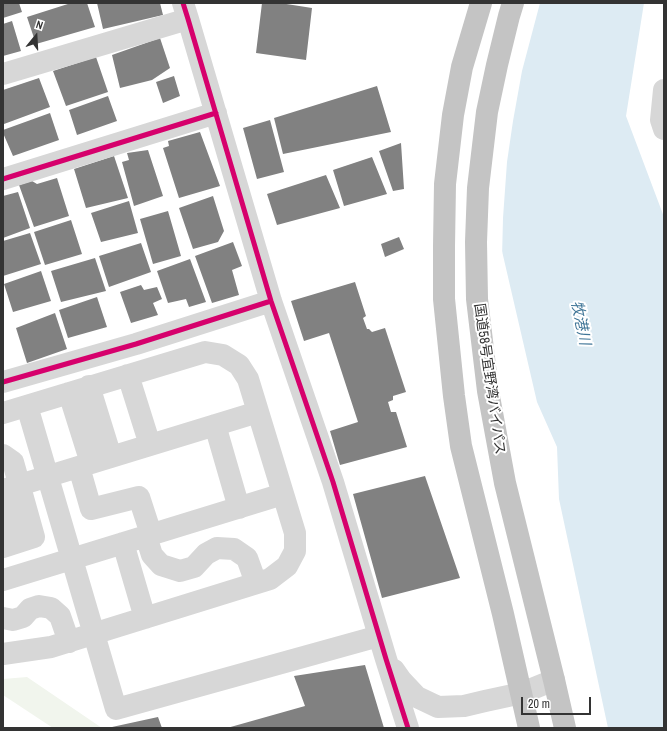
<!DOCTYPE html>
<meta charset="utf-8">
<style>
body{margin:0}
#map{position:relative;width:667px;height:731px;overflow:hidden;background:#fff;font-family:"Archivo Narrow",sans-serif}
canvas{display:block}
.frame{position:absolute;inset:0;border:4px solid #333;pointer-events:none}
.north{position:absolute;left:16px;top:16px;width:40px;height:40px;-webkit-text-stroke:3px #fff;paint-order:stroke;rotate:18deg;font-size:11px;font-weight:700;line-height:16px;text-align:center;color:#333}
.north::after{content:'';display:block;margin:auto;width:14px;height:18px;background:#333;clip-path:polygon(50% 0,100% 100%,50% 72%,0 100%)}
.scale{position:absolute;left:521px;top:697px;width:70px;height:18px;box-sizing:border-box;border:2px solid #333;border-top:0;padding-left:5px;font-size:12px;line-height:14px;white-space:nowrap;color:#333;-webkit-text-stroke:3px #fff;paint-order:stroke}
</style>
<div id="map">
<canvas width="667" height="731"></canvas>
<div class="frame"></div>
<div class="north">N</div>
<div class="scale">20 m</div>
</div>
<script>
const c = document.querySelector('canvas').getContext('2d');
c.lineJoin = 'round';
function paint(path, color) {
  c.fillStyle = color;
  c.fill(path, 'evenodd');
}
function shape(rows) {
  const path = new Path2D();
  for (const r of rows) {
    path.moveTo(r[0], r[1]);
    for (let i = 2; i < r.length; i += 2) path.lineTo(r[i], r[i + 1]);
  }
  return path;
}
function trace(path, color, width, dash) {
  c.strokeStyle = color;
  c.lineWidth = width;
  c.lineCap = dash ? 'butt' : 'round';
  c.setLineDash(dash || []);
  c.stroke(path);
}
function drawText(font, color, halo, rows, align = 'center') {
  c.font = font + ' "Archivo Narrow","Noto Sans JP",sans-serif';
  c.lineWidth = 4;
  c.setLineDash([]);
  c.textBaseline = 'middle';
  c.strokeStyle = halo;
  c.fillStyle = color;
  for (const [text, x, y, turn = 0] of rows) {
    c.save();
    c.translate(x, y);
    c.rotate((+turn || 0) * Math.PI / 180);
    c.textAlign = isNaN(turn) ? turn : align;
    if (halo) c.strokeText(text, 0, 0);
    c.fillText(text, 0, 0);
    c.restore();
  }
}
paint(shape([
 [27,677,102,728,53,728,3,695,3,679]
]), '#f1f5ed');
paint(shape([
 [452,3,644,3,626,116,664,217,664,728,608,728,559,499,557,447,537,402,454,44,457,19]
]), '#ddebf3');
paint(shape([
 [452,3,540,3,522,71,513,121,507,162,503,218,502,258,452,44,455,19,451,8]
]), '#fff');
paint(shape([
 [3,3,19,3,22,12,3,18],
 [71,3,87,3,95,27,36,44,27,17],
 [97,3,160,3,163,15,103,29],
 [262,3,280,3,312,8,306,60,256,53],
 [12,21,21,51,3,56,3,24],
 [160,38,170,68,152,80,120,88,112,55],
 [96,57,108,92,66,106,53,71],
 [174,76,180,96,163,103,156,82],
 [39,78,50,107,4,124,3,120,3,90],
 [377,86,391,132,283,154,274,118],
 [108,96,117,121,77,135,69,110],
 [50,113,59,140,13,156,3,133,3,130],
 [270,120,284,172,257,179,243,128],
 [200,132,220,186,179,198,163,148,169,146,168,141],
 [401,143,404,189,393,191,379,151],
 [148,150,163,196,134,206,122,162,129,160,127,153],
 [114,156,128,198,86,208,74,169],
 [372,157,387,194,344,206,333,170],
 [326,175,340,208,277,225,267,194],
 [57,178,69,216,34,227,19,185,32,181,37,184],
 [18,192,30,228,3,238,3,196],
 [213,196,224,231,218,242,193,249,179,208],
 [129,201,138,233,101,242,91,213],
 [168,211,181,256,153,264,140,219],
 [71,220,82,254,45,265,34,232],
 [30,233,41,264,3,276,3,241],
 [399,237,404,249,385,257,381,244],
 [233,242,242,266,232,270,239,295,212,303,195,256],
 [141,243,151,272,109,287,99,256],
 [95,258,106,291,61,302,51,271],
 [190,259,206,302,189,307,186,299,168,303,157,271],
 [41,271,51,301,13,312,4,284],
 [355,282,366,316,363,318,367,329,369,329,372,332,385,328,406,392,393,396,393,400,388,402,391,412,396,412,407,447,340,465,330,431,358,422,329,333,304,341,291,301],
 [141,285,144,290,157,287,162,299,153,303,158,315,131,323,120,292],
 [97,297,107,327,68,338,59,310],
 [55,313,67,349,27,363,16,328],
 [425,476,460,578,382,598,353,494],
 [365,665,384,728,227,728,305,706,294,676],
 [158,717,162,728,114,728,112,727]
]), '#818181');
trace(shape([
 [183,3,188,19,271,301,333,482,386,659,408,728],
 [3,74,188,19],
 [664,90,661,120,664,129],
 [3,179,216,113],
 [128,375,150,445],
 [3,382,136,344,271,301],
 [89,386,111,457],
 [69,393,91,463],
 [27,406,116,709,379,636],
 [3,413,205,352,223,355,239,365,248,379,295,533,295,551,287,566,270,579,51,647,3,654],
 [215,425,239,508],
 [3,455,13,462,34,537,3,547],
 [79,467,91,509,139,497,151,534],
 [3,490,258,412],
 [3,498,12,526,3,529],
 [146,536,152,555,161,565,180,571,194,567,206,554,217,548,234,549,247,558,256,583],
 [123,543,145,618],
 [3,580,283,494],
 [3,618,13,620,23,617,30,609,39,606,51,608,60,616,69,642],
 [394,670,401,680,417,697,438,707,464,706,485,701,522,693,554,680]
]), '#d7d7d7', 22);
trace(shape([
 [481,3,462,67,453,115,445,184,444,246,444,299,454,396,461,446,503,614,529,728],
 [513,3,509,16,497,65,487,112,478,188,476,242,477,299,488,391,505,483,554,680,565,728]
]), '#c4c4c4', 22);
trace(shape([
 [183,3,188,19,271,301,333,482,386,659,408,728],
 [3,179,216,113],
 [3,382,136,344,271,301]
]), '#d6006c', 5);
drawText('14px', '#333', '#fff', [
 ["国道58号宜野湾バイパス",489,379,82]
]);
drawText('italic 15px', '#3f7597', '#fff', [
 ["牧港川",580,323,78]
]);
</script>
